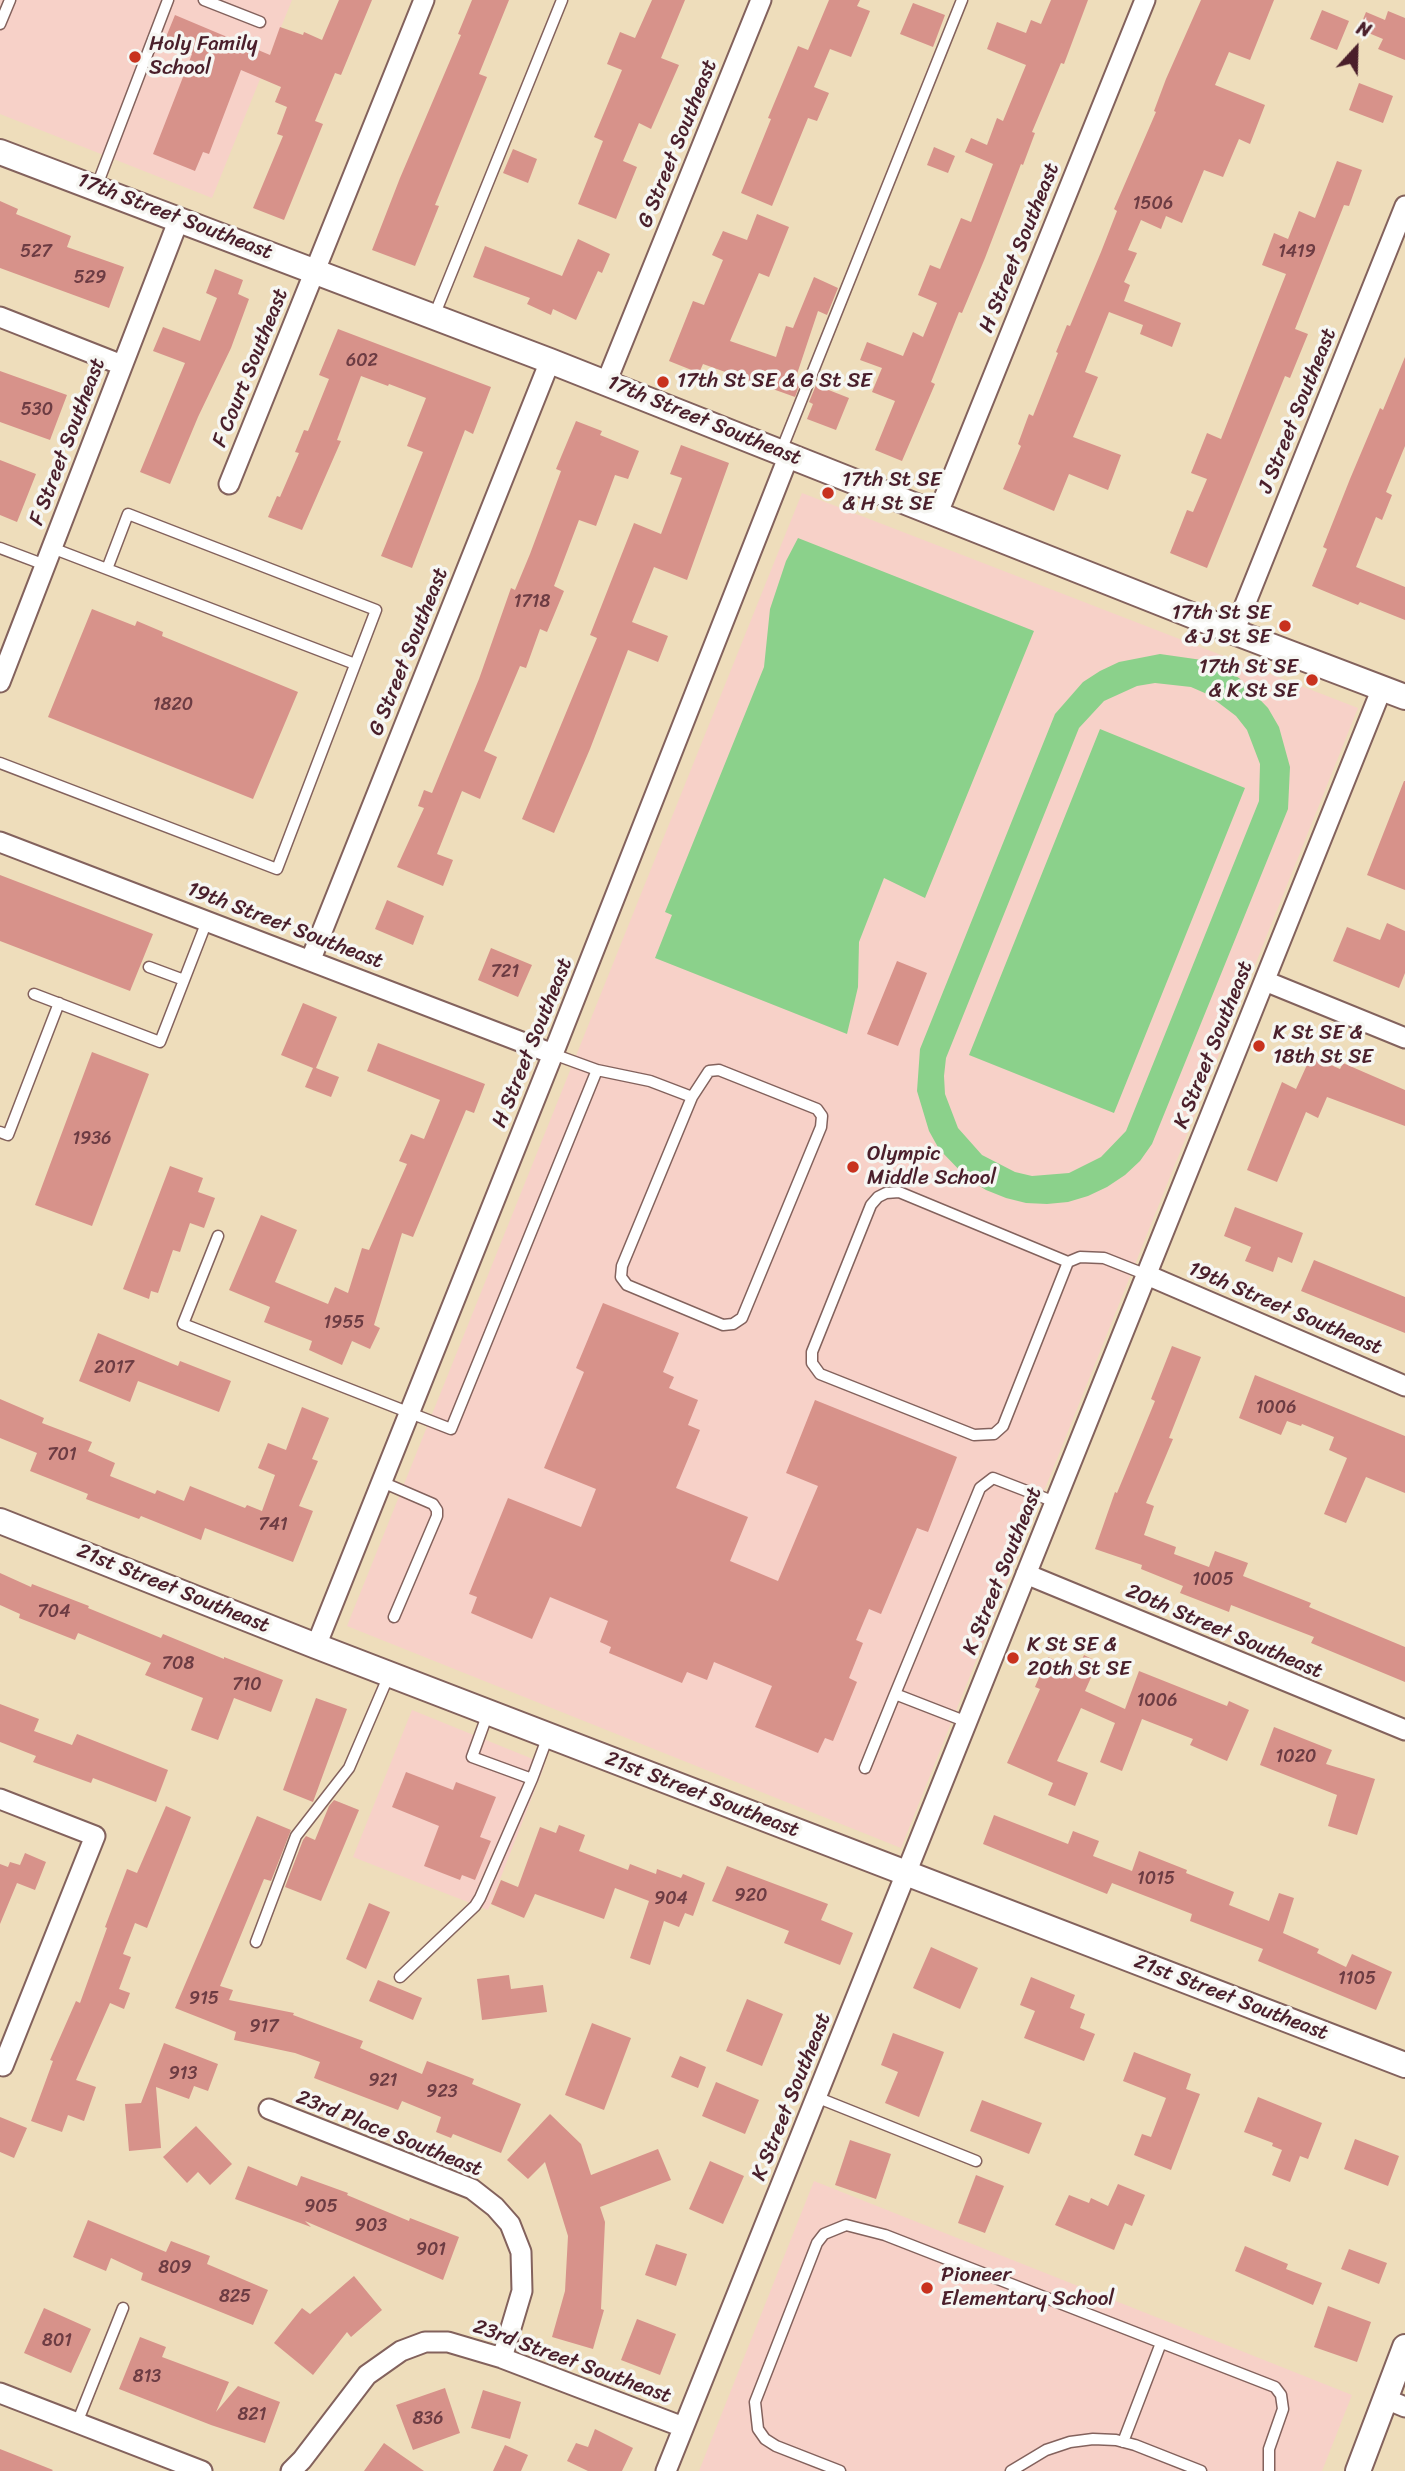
<!DOCTYPE html>
<style>
body{margin:0}
#map{position:relative;width:1405px;height:2471px;overflow:hidden;background:#edb;font-family:Sriracha,sans-serif}
canvas{display:block}
.north{position:absolute;left:1321px;top:14px;width:70px;height:70px;-webkit-text-stroke:5px #f6f6f2;paint-order:stroke;rotate:22deg;font-size:19px;font-weight:700;line-height:28px;text-align:center;color:#4a1f2b}
.north::after{content:'';display:block;margin:auto;width:24px;height:32px;background:#4a1f2b;clip-path:polygon(50% 0,100% 100%,50% 72%,0 100%)}
</style>
<div id="map">
<canvas width="1405" height="2471"></canvas>
<div class="north">N</div>
</div>
<script>
const c = document.querySelector('canvas').getContext('2d');
c.lineJoin = 'round';
function paint(path, color) {
  c.fillStyle = color;
  c.fill(path, 'evenodd');
}
function shape(rows) {
  const path = new Path2D();
  for (const r of rows) {
    path.moveTo(r[0], r[1]);
    for (let i = 2; i < r.length; i += 2) path.lineTo(r[i], r[i + 1]);
  }
  return path;
}
function trace(path, color, width, dash) {
  c.strokeStyle = color;
  c.lineWidth = width;
  c.lineCap = dash ? 'butt' : 'round';
  c.setLineDash(dash || []);
  c.stroke(path);
}
function drawText(font, color, halo, rows, align = 'center') {
  c.font = font + ' Sriracha,sans-serif';
  c.lineWidth = 7;
  c.setLineDash([]);
  c.textBaseline = 'middle';
  c.strokeStyle = halo;
  c.fillStyle = color;
  for (const [text, x, y, turn = 0] of rows) {
    c.save();
    c.translate(x, y);
    c.rotate((+turn || 0) * Math.PI / 180);
    c.textAlign = isNaN(turn) ? turn : align;
    if (halo) c.strokeText(text, 0, 0);
    c.fillText(text, 0, 0);
    c.restore();
  }
}
paint(shape([
 [0,0,292,0,212,198,0,114],
 [802,493,1358,708,901,1848,347,1626],
 [412,1710,545,1764,488,1910,353,1857],
 [814,2181,1352,2395,1322,2471,699,2471]
]), '#f7d1c8');
paint(shape([
 [798,538,1034,631,925,898,884,878,859,942,858,987,847,1034,655,958,672,915,665,912,764,667,770,609,786,561],
 [1160,654,1202,660,1221,667,1239,678,1268,708,1279,727,1290,767,1288,809,1152,1144,1140,1161,1125,1175,1107,1187,1088,1196,1068,1202,1047,1204,1026,1203,1006,1198,986,1190,968,1179,939,1149,929,1131,917,1091,920,1049,1055,714,1083,682,1100,671,1119,662],
 [1155,683,1191,687,1207,694,1236,716,1247,730,1260,764,1259,801,1126,1131,1101,1157,1069,1173,1032,1176,1015,1172,982,1155,958,1128,945,1094,944,1076,946,1058,1079,728,1104,701,1137,686],
 [1100,729,1245,788,1114,1113,969,1055]
]), '#8bd18b');
paint(shape([
 [339,0,372,0,341,75,335,73,315,121,323,124,284,220,253,208,283,136,277,134,287,107,275,102,281,87,241,70,209,154,203,152,195,171,153,154,192,54,164,42,175,15,270,55,280,27,303,35,304,32,322,40],
 [472,0,509,0,479,74,487,77,435,205,439,206,415,266,372,250,400,178,461,35,458,34],
 [652,0,685,0,661,58,679,65,651,129,639,123,623,161,637,167,616,219,578,204,603,141,594,137,622,70,607,64,620,32,635,38],
 [829,0,860,0,857,6,870,11,851,57,830,49,814,87,829,93,817,121,808,118,772,206,741,193,771,119,768,118,798,46,808,50],
 [1051,0,1088,0,1064,64,1061,63,1032,132,1035,133,1023,165,1021,164,985,258,962,313,959,312,931,382,935,384,902,461,875,450,895,401,872,392,882,368,860,360,867,342,903,356,913,332,923,337,937,303,918,295,930,265,940,269,961,218,971,222,993,164,965,152,971,138,987,145,997,118,1003,121,1026,65,987,49,997,22,1026,33,1031,20,1041,24],
 [1201,0,1274,0,1250,60,1229,52,1215,85,1265,105,1250,144,1239,139,1223,177,1204,170,1182,223,1166,216,1161,229,1141,220,1128,250,1137,253,1124,282,1130,285,1124,301,1181,323,1172,347,1140,334,1143,325,1109,312,1085,372,1098,377,1073,437,1121,455,1108,490,1069,474,1054,511,1003,489,1021,446,1018,444,1029,414,1033,416,1058,353,1056,352,1067,325,1070,326,1101,252,1117,211,1114,209,1156,112,1154,111,1166,79],
 [913,3,945,15,933,47,900,34],
 [1322,10,1349,21,1337,50,1310,39],
 [1388,11,1405,18,1405,60,1378,49,1383,39,1359,29,1366,12,1385,20],
 [1359,83,1393,96,1383,123,1349,110],
 [934,147,955,156,948,173,927,165],
 [513,149,537,159,528,183,503,173],
 [1337,161,1362,170,1349,206,1344,205,1295,329,1308,334,1290,378,1285,376,1207,568,1170,553,1187,510,1193,512,1207,479,1191,473,1207,433,1221,439,1286,274,1262,265,1274,233,1288,239,1299,211,1315,218],
 [0,201,18,209,16,214,71,236,67,247,124,267,109,308,0,268],
 [757,214,789,227,769,277,759,273,730,341,776,357,786,326,793,328,814,277,838,288,827,315,818,311,796,377,802,379,795,397,703,364,699,373,669,361,693,301,704,305,723,260,712,255,723,231,747,240],
 [578,239,610,254,602,273,598,271,576,320,553,309,551,315,527,304,530,298,473,277,485,246,562,276],
 [215,269,243,280,238,294,249,299,231,348,198,417,170,484,140,472,185,363,153,351,163,327,200,341,217,298,206,293],
 [338,329,491,387,473,434,465,430,412,568,381,556,423,452,407,446,426,398,389,384,388,386,361,376,337,440,341,441,302,530,268,517,277,496,280,497,299,453,295,452,304,430,308,431,329,379,319,375],
 [1405,357,1405,446,1386,492,1392,495,1382,520,1376,517,1356,567,1405,587,1405,620,1360,602,1358,605,1312,586,1327,549,1323,547,1350,479,1380,408,1383,410],
 [0,371,67,395,50,440,0,422],
 [816,385,849,398,836,430,807,419,813,404,809,402],
 [576,421,602,431,600,435,639,451,628,479,615,475,596,526,579,520,554,586,564,591,547,632,540,629,526,668,520,666,484,751,497,757,480,799,462,791,437,854,453,860,443,886,397,867,424,808,418,806,424,790,432,793,479,679,511,588,515,590,530,554,561,471,556,469],
 [681,445,729,463,687,580,654,567,632,622,668,636,658,662,628,650,590,749,554,833,522,819,597,638,590,635,634,523,661,534,682,478,670,474],
 [0,460,36,474,17,522,0,515],
 [92,609,135,626,137,621,163,632,162,636,298,692,253,799,48,717],
 [1404,781,1405,781,1405,890,1367,875],
 [0,875,153,934,130,991,0,941],
 [387,900,424,916,413,945,375,929],
 [1387,923,1405,931,1405,973,1399,988,1333,961,1347,927,1380,940],
 [491,948,532,965,518,997,478,980],
 [897,961,927,973,898,1046,867,1034],
 [303,1003,337,1017,316,1068,339,1077,331,1097,305,1087,313,1068,281,1055],
 [378,1043,485,1084,474,1113,466,1110,413,1237,402,1233,374,1325,380,1328,370,1349,352,1341,342,1365,309,1350,312,1341,264,1322,270,1307,229,1290,261,1215,297,1230,275,1282,328,1304,335,1287,348,1293,362,1248,369,1250,407,1164,399,1161,411,1134,424,1139,440,1100,367,1071],
 [92,1052,149,1074,92,1226,35,1205],
 [1311,1056,1340,1069,1343,1063,1405,1090,1405,1126,1327,1097,1318,1118,1306,1112,1277,1182,1247,1170,1282,1082,1296,1089],
 [170,1166,203,1178,198,1192,215,1198,204,1228,190,1223,180,1252,173,1250,158,1293,151,1291,149,1299,123,1289],
 [1235,1207,1303,1233,1292,1263,1278,1257,1273,1272,1245,1261,1251,1247,1224,1236],
 [1314,1260,1405,1297,1405,1333,1301,1291],
 [603,1303,679,1333,663,1372,674,1377,669,1388,698,1400,688,1425,700,1430,676,1488,748,1517,730,1561,778,1581,818,1486,786,1473,815,1400,957,1457,928,1532,917,1528,881,1614,869,1609,856,1640,863,1643,849,1678,857,1682,833,1741,825,1738,818,1753,755,1727,772,1686,714,1662,707,1680,687,1672,682,1683,609,1653,611,1647,600,1642,608,1621,550,1597,532,1639,471,1613,477,1597,469,1594,508,1498,581,1527,596,1489,544,1468,584,1372,576,1368],
 [98,1333,178,1366,180,1361,231,1381,219,1412,138,1381,130,1402,79,1381],
 [1172,1346,1201,1357,1169,1438,1173,1439,1146,1503,1154,1506,1144,1535,1176,1547,1174,1554,1209,1567,1215,1551,1248,1563,1243,1576,1311,1603,1309,1607,1405,1647,1405,1682,1311,1643,1314,1637,1231,1605,1229,1612,1180,1593,1183,1586,1141,1569,1142,1565,1095,1549,1115,1492,1117,1493,1155,1401,1151,1399],
 [1255,1375,1405,1436,1405,1493,1366,1477,1346,1523,1324,1514,1347,1458,1329,1450,1334,1437,1302,1424,1301,1426,1287,1421,1281,1435,1239,1418],
 [0,1399,44,1418,42,1423,92,1442,88,1451,115,1463,110,1476,155,1494,157,1490,184,1501,190,1486,245,1508,247,1505,262,1511,275,1475,258,1468,268,1443,286,1450,302,1407,329,1418,312,1459,318,1461,299,1506,313,1511,293,1562,205,1528,201,1540,141,1516,139,1519,86,1499,88,1494,30,1471,37,1453,0,1438],
 [0,1573,31,1587,32,1584,89,1606,88,1608,161,1638,163,1634,224,1659,224,1657,283,1680,271,1712,234,1698,218,1740,191,1730,203,1698,145,1675,151,1663,78,1633,75,1640,19,1618,20,1614,0,1605],
 [1084,1655,1098,1662,1085,1691,1125,1709,1139,1671,1227,1706,1229,1701,1249,1710,1227,1761,1190,1745,1193,1739,1142,1719,1122,1771,1100,1762,1115,1723,1081,1708,1057,1761,1088,1773,1075,1806,1048,1795,1053,1783,1007,1763,1040,1689,1035,1687,1048,1657,1077,1670],
 [316,1698,347,1709,313,1802,283,1790],
 [0,1704,39,1719,34,1731,72,1745,77,1734,168,1770,156,1802,93,1778,91,1783,33,1762,36,1756,0,1742],
 [1274,1727,1332,1750,1326,1764,1375,1779,1357,1835,1328,1826,1337,1795,1260,1765],
 [406,1772,453,1790,456,1782,496,1797,480,1837,491,1841,475,1880,462,1875,460,1880,424,1866,439,1826,392,1807],
 [334,1800,359,1810,321,1901,285,1887,303,1840,306,1836,315,1840,329,1806],
 [166,1806,191,1817,147,1928,135,1923,123,1954,131,1957,119,1989,130,1993,124,2009,110,2003,76,2080,96,2087,84,2121,68,2115,62,2132,31,2121,53,2061,50,2060,76,2001,80,2003,107,1928,105,1927,127,1869,137,1873],
 [994,1815,1068,1844,1073,1831,1099,1841,1093,1856,1132,1871,1139,1851,1187,1870,1186,1873,1234,1892,1229,1905,1269,1921,1279,1893,1294,1898,1283,1933,1319,1949,1317,1953,1346,1967,1352,1954,1392,1972,1376,2010,1258,1961,1263,1949,1190,1921,1192,1914,1112,1883,1107,1894,983,1844],
 [257,1816,291,1830,271,1881,264,1879,220,1986,233,1990,229,2000,294,2013,293,2015,363,2041,360,2048,422,2074,427,2061,474,2079,472,2084,521,2104,501,2153,453,2134,451,2138,436,2132,441,2117,402,2101,398,2110,314,2078,320,2062,295,2053,234,2040,236,2032,175,2008],
 [559,1825,585,1835,579,1851,628,1870,630,1864,656,1874,657,1869,681,1878,683,1874,705,1883,693,1916,685,1913,679,1927,664,1921,650,1965,630,1958,649,1901,615,1888,604,1919,535,1894,524,1918,491,1904,501,1880,518,1887,540,1827,556,1833],
 [25,1853,46,1862,35,1890,17,1883,0,1924,0,1864,8,1867,10,1862,20,1865],
 [727,1866,828,1904,821,1920,853,1933,840,1965,784,1943,789,1931,712,1901],
 [369,1903,390,1912,366,1969,346,1959],
 [931,1947,978,1968,960,2009,913,1988],
 [509,1975,511,1989,543,1985,547,2012,482,2020,477,1979],
 [1031,1977,1075,1995,1070,2008,1085,2014,1080,2028,1095,2034,1084,2061,1024,2038,1035,2011,1020,2005],
 [378,1980,422,1998,413,2020,369,2001],
 [747,1999,783,2014,762,2066,726,2051],
 [592,2023,631,2038,604,2110,565,2095],
 [893,2033,944,2052,919,2117,885,2103,898,2072,881,2065],
 [164,2043,218,2064,208,2091,194,2086,189,2099,156,2087,161,2148,129,2151,125,2104,141,2103],
 [1134,2052,1191,2074,1186,2089,1200,2094,1171,2170,1134,2155,1142,2134,1151,2137,1166,2098,1123,2081],
 [680,2056,706,2067,698,2088,671,2077],
 [716,2082,759,2100,745,2134,702,2116],
 [1258,2097,1322,2123,1308,2159,1300,2156,1290,2182,1272,2175,1282,2150,1272,2146,1273,2143,1244,2132],
 [982,2100,1042,2123,1029,2154,970,2131],
 [550,2114,581,2144,591,2175,658,2149,671,2180,600,2207,605,2222,601,2309,604,2310,593,2349,552,2337,565,2291,568,2236,545,2162,528,2179,507,2160],
 [0,2117,27,2128,14,2158,0,2152],
 [196,2126,232,2164,210,2185,198,2172,187,2183,163,2157],
 [1355,2139,1399,2156,1388,2186,1344,2169],
 [850,2140,891,2154,876,2199,835,2185],
 [710,2161,744,2176,723,2224,689,2209],
 [248,2166,297,2186,301,2176,348,2193,347,2195,409,2221,410,2218,459,2237,443,2280,305,2221,311,2227,235,2199],
 [976,2175,1004,2186,985,2233,958,2223],
 [1118,2184,1145,2195,1132,2226,1125,2223,1114,2250,1055,2225,1069,2195,1089,2203,1091,2198,1108,2206],
 [88,2220,166,2252,171,2241,210,2256,207,2264,268,2290,253,2325,141,2280,143,2273,111,2258,106,2271,73,2257],
 [656,2244,687,2254,676,2286,645,2275],
 [1245,2246,1288,2264,1286,2269,1322,2283,1313,2305,1235,2271],
 [1349,2249,1387,2263,1379,2284,1341,2269],
 [354,2276,382,2310,351,2337,347,2332,313,2375,274,2343,302,2308,310,2314],
 [1328,2306,1371,2322,1357,2362,1314,2347],
 [44,2308,91,2329,71,2373,24,2353],
 [637,2319,676,2334,660,2375,621,2360],
 [140,2337,166,2347,162,2357,229,2382,216,2412,238,2386,280,2402,265,2443,211,2425,119,2389],
 [445,2388,460,2433,413,2450,396,2405],
 [483,2390,521,2402,510,2439,471,2428],
 [595,2429,633,2448,622,2471,588,2471,567,2461,576,2443,588,2447],
 [384,2443,401,2455,424,2471,364,2471],
 [505,2445,528,2455,521,2471,493,2471],
 [0,2449,53,2470,52,2471,0,2471]
]), '#d7928a');
const service = shape([
 [204,0,260,22],
 [0,24,10,0],
 [96,188,168,0],
 [434,316,562,0],
 [781,451,962,0],
 [0,548,45,565],
 [52,548,355,664],
 [0,763,277,869,376,610,128,514,107,569],
 [149,967,184,980],
 [34,994,160,1042,207,921],
 [553,1054,597,1070,650,1081,692,1097],
 [719,1070,817,1109,822,1116,821,1127,742,1318,733,1324,723,1325,627,1285,621,1277,622,1266,692,1097,709,1071,719,1070],
 [0,1132,8,1135,59,1003],
 [218,1236,183,1324,451,1429,597,1070],
 [1068,1262,899,1192,886,1193,878,1197,871,1205,812,1352,812,1363,820,1374,974,1435,994,1434,1003,1426,1068,1262,1080,1257,1104,1258,1147,1275],
 [382,1482,433,1504,437,1510,437,1516,394,1617],
 [488,1713,472,1757,532,1779,548,1736],
 [967,1722,895,1694,980,1488,993,1478,1055,1502],
 [865,1768,895,1694],
 [256,1942,296,1836,349,1768,389,1675],
 [400,1977,475,1906,480,1898,532,1779],
 [816,2097,976,2161],
 [77,2423,123,2308],
 [1123,2442,1161,2343],
 [840,2471,776,2446,765,2439,758,2429,755,2402,817,2243,824,2234,846,2225,885,2235,1275,2387,1281,2395,1283,2409,1269,2449,1269,2471],
 [1011,2471,1046,2450,1070,2442,1093,2439,1116,2440,1135,2445,1201,2471]
]);
const minor = shape([
 [0,317,122,365],
 [606,383,761,0],
 [229,484,424,0],
 [938,513,1145,0],
 [1234,632,1405,206],
 [0,682,179,219],
 [0,842,553,1054],
 [311,959,550,361],
 [1265,981,1405,1038],
 [1147,1275,1405,1386],
 [1026,1574,1405,1730],
 [316,1646,553,1054,789,455],
 [0,1799,95,1836,3,2066,0,2065],
 [269,2109,472,2189,495,2207,510,2224,521,2252,522,2291,502,2358],
 [0,2393,202,2471],
 [1386,2399,1405,2407],
 [291,2471,302,2460,367,2375,401,2351,425,2342,448,2342,502,2358,683,2427],
 [666,2471,1382,688]
]);
const tertiary = shape([
 [0,152,550,361,1234,632,1405,697],
 [0,1521,316,1646,1405,2065],
 [1358,2471,1405,2347]
]);
trace(service, '#83625d', 13);
trace(minor, '#83625d', 23);
trace(tertiary, '#83625d', 28);
trace(service, '#fff', 10);
trace(minor, '#fff', 19);
trace(tertiary, '#fff', 24);
for (const [x, y, r, color] of [
 [135,57,7,"#c8321e"],
 [663,382,7,"#c8321e"],
 [828,493,7,"#c8321e"],
 [1285,626,7,"#c8321e"],
 [1312,680,7,"#c8321e"],
 [1259,1046,7,"#c8321e"],
 [853,1167,7,"#c8321e"],
 [1013,1658,7,"#c8321e"],
 [927,2288,7,"#c8321e"]
]) {
  const dot = new Path2D();
  dot.arc(x, y, r, 0, 2 * Math.PI);
  c.fillStyle = color;
  c.fill(dot);
  trace(dot, '#f6f6f2', 2.5);
}
drawText('18px', '#6d3c43', null, [
 ["1506",1153,204],
 ["527",36,252],
 ["1419",1297,252],
 ["529",90,278],
 ["602",362,361],
 ["530",37,410],
 ["1718",532,602],
 ["1820",173,705],
 ["721",505,972],
 ["1936",92,1139],
 ["1955",344,1323],
 ["2017",114,1368],
 ["1006",1276,1408],
 ["701",62,1455],
 ["741",273,1525],
 ["1005",1213,1580],
 ["704",54,1612],
 ["708",178,1664],
 ["710",247,1685],
 ["1006",1157,1701],
 ["1020",1296,1757],
 ["1015",1156,1879],
 ["920",751,1896],
 ["904",671,1899],
 ["1105",1357,1979],
 ["915",204,1999],
 ["917",264,2027],
 ["913",183,2074],
 ["921",383,2081],
 ["923",442,2092],
 ["905",321,2207],
 ["903",371,2226],
 ["901",431,2250],
 ["809",175,2268],
 ["825",235,2297],
 ["801",57,2341],
 ["813",147,2377],
 ["821",252,2415],
 ["836",428,2419]
]);
drawText('21px', '#4a1f2b', '#f6f6f2', [
 ["Holy Family",149,45],
 ["School",149,69],
 ["17th St SE & G St SE",677,382],
 ["17th St SE",842,481],
 ["& H St SE",842,505],
 ["17th St SE",1271,614,"right"],
 ["& J St SE",1271,638,"right"],
 ["17th St SE",1298,668,"right"],
 ["& K St SE",1298,692,"right"],
 ["K St SE &",1273,1034],
 ["18th St SE",1273,1058],
 ["Olympic",867,1155],
 ["Middle School",867,1179],
 ["K St SE &",1027,1646],
 ["20th St SE",1027,1670],
 ["Pioneer",941,2276],
 ["Elementary School",941,2300]
], 'left');
drawText('21px', '#4a1f2b', '#f6f6f2', [
 ["G Street Southeast",678,144,-68],
 ["17th Street Southeast",175,217,21],
 ["H Street Southeast",1020,248,-68],
 ["F Court Southeast",251,368,-68],
 ["J Street Southeast",1298,411,-68],
 ["17th Street Southeast",704,421,22],
 ["F Street Southeast",68,442,-69],
 ["G Street Southeast",409,652,-68],
 ["19th Street Southeast",285,926,21],
 ["H Street Southeast",533,1043,-68],
 ["K Street Southeast",1214,1045,-68],
 ["19th Street Southeast",1285,1309,23],
 ["K Street Southeast",1003,1571,-68],
 ["21st Street Southeast",173,1589,22],
 ["20th Street Southeast",1224,1632,23],
 ["21st Street Southeast",702,1795,21],
 ["21st Street Southeast",1231,1998,21],
 ["K Street Southeast",792,2097,-68],
 ["23rd Place Southeast",389,2134,22],
 ["23rd Street Southeast",572,2362,20]
]);
</script>
